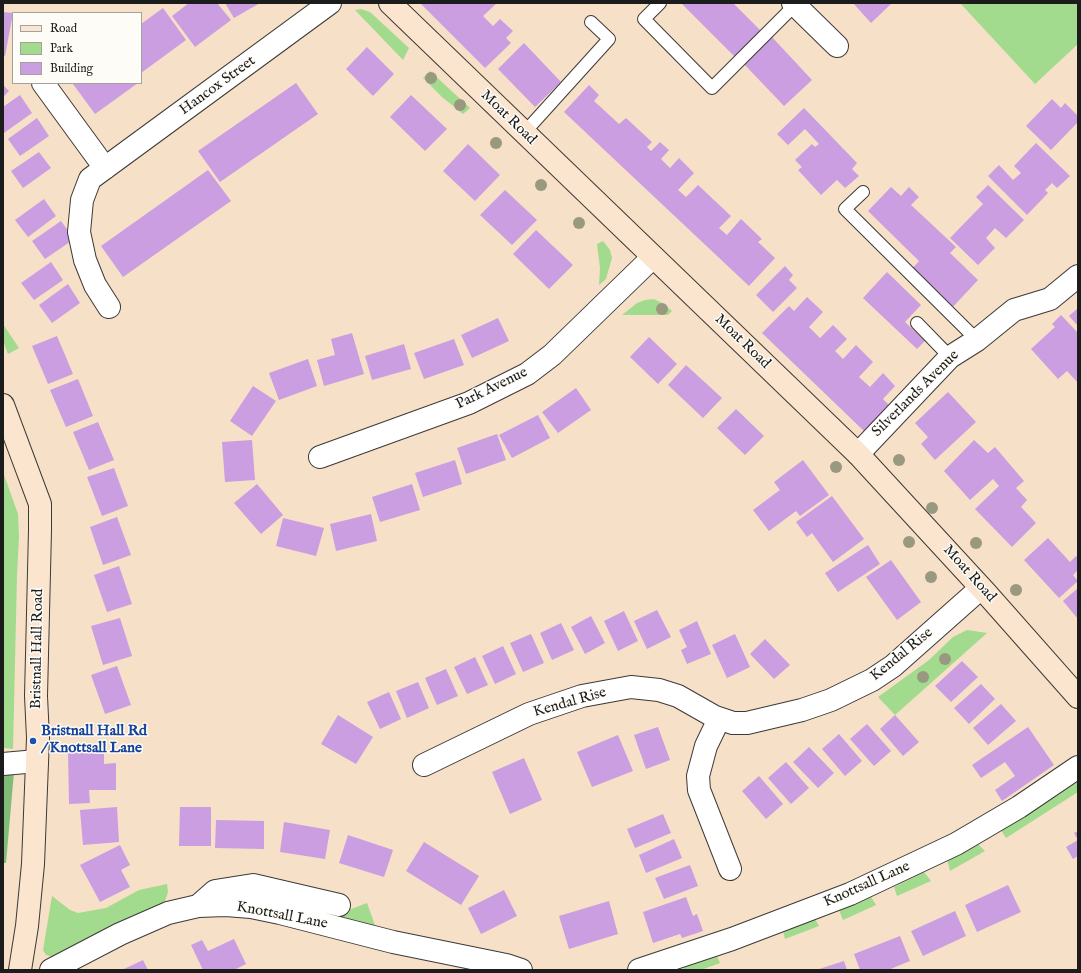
<!DOCTYPE html>
<style>
body{margin:0}
#map{position:relative;width:1081px;height:973px;overflow:hidden;background:#f6e0c7;font-family:"IM FELL English",serif}
canvas{display:block}
.frame{position:absolute;inset:0;border:4px solid #1c1c1c;pointer-events:none}
.legend{position:absolute;left:12px;top:12px;width:130px;height:72px;box-sizing:border-box;background:#fdfcf7;border:1px solid #a3a29f;margin:0;padding:5px 7px;list-style:none;font-size:12px;color:#1c1c1c}
.legend li{display:flex;align-items:center;gap:8px;height:20px}
.legend b{width:20px;border:1px solid #a3a29f}
</style>
<div id="map">
<canvas width="1081" height="973"></canvas>
<div class="frame"></div>
<ul class="legend">
<li><b style="height:5px;background:#fbe5cf"></b>Road</li>
<li><b style="height:11px;background:#a2db8d"></b>Park</li>
<li><b style="height:11px;background:#cb9de1"></b>Building</li>
</ul>
</div>
<script>
const c = document.querySelector('canvas').getContext('2d');
c.lineJoin = 'round';
function paint(path, color) {
  c.fillStyle = color;
  c.fill(path, 'evenodd');
}
function shape(rows) {
  const path = new Path2D();
  for (const r of rows) {
    path.moveTo(r[0], r[1]);
    for (let i = 2; i < r.length; i += 2) path.lineTo(r[i], r[i + 1]);
  }
  return path;
}
function trace(path, color, width, dash) {
  c.strokeStyle = color;
  c.lineWidth = width;
  c.lineCap = dash ? 'butt' : 'round';
  c.setLineDash(dash || []);
  c.stroke(path);
}
function drawText(font, color, halo, rows, align = 'center') {
  c.font = font + ' "IM FELL English",serif';
  c.lineWidth = 3;
  c.setLineDash([]);
  c.textBaseline = 'middle';
  c.strokeStyle = halo;
  c.fillStyle = color;
  for (const [text, x, y, turn = 0] of rows) {
    c.save();
    c.translate(x, y);
    c.rotate((+turn || 0) * Math.PI / 180);
    c.textAlign = isNaN(turn) ? turn : align;
    if (halo) c.strokeText(text, 0, 0);
    c.fillText(text, 0, 0);
    c.restore();
  }
}
paint(shape([
 [960,3,1078,3,1078,44,1035,84],
 [361,9,370,12,409,48,403,60,355,10],
 [430,71,470,108,463,114,442,97,423,78],
 [603,241,610,250,612,258,606,279,599,285,600,268,597,244],
 [654,299,662,303,672,311,668,315,622,315,637,303,645,300],
 [3,324,19,348,8,354,3,341],
 [3,472,18,514,19,537,17,575,13,749,3,748],
 [967,630,987,633,895,715,878,697,929,660,953,637],
 [1078,781,1078,792,1006,838,1001,830],
 [978,844,985,851,950,871,947,859],
 [924,872,931,881,897,896,894,887],
 [167,884,168,892,163,907,53,957,46,955,43,950,52,896,70,910,78,913,106,908,139,890],
 [871,897,876,905,843,920,839,910],
 [367,903,376,928,330,917],
 [815,919,819,926,785,939,783,931],
 [717,956,720,963,701,970,684,970,683,967]
]), '#a2db8d');
paint(shape([
 [3,772,14,772,6,863,3,863]
]), '#81bb78');
paint(shape([
 [189,3,217,3,231,20,195,47,172,16],
 [225,3,260,3,234,18],
 [420,3,497,3,483,16,493,26,500,19,513,31,506,38,511,43,485,68],
 [681,3,733,3,762,32,736,58],
 [853,3,892,3,871,23],
 [163,8,186,40,141,73,141,24],
 [3,12,13,13,5,56,3,55],
 [771,36,812,80,784,106,743,63],
 [524,43,561,82,535,107,498,69],
 [367,47,394,74,373,96,346,69],
 [74,83,138,83,95,114,73,84],
 [296,83,318,114,220,182,198,151],
 [3,85,9,91,3,97],
 [589,85,599,95,594,101,619,124,626,118,652,142,647,147,651,151,660,142,669,150,661,159,670,168,679,158,694,173,678,190,686,197,698,185,731,216,719,228,727,235,741,219,762,239,758,242,775,258,749,286,564,112],
 [20,95,32,113,4,133,3,107],
 [411,95,447,129,425,151,390,117],
 [1052,99,1061,108,1065,103,1078,116,1078,122,1051,150,1026,126],
 [804,108,857,163,852,169,859,176,845,188,837,180,821,195,798,170,802,167,795,160,812,144,815,147,819,144,805,129,788,145,777,134],
 [37,118,49,136,20,156,8,139],
 [1036,143,1070,176,1057,188,1052,183,1045,190,1048,193,1027,215,988,176,999,165,1013,180,1021,173,1014,166],
 [468,144,500,175,475,201,443,171],
 [39,152,51,168,23,188,11,171],
 [208,170,231,201,123,277,101,246],
 [988,185,1024,220,1006,238,995,228,986,238,995,248,978,265,950,238,983,204,976,197],
 [891,187,901,196,909,187,919,197,911,205,956,247,950,253,978,280,950,310,910,271,919,261,868,211],
 [505,190,537,220,512,245,480,215],
 [44,199,56,216,28,237,15,220],
 [61,221,74,239,45,259,32,241],
 [536,230,573,265,549,289,513,254],
 [51,262,63,280,34,300,21,283],
 [785,266,793,275,789,280,797,288,773,312,756,295],
 [887,272,921,305,905,322,925,341,917,349,863,298],
 [68,284,80,303,52,323,39,305],
 [807,297,823,312,809,327,820,338,833,325,847,339,835,351,843,359,856,345,873,362,859,377,870,387,883,373,895,386,883,399,890,406,865,432,762,333,789,306,794,311],
 [1078,308,1078,326,1069,316],
 [1061,315,1078,333,1078,383,1067,371,1058,379,1031,349,1055,327,1052,324],
 [498,318,509,341,472,358,461,335],
 [352,333,364,374,324,386,317,360,335,355,331,339],
 [57,336,73,374,48,384,32,346],
 [649,337,677,364,658,384,630,357],
 [454,339,464,365,424,379,414,353],
 [404,344,411,369,372,380,365,356],
 [308,359,317,386,279,400,269,373],
 [686,365,722,398,703,418,668,385],
 [78,379,93,416,66,427,50,390],
 [253,386,276,401,252,436,230,421],
 [576,388,591,410,558,433,542,412],
 [948,392,976,422,935,460,921,444,928,437,915,423],
 [736,409,764,436,745,455,717,428],
 [538,415,550,438,512,458,499,435],
 [98,422,114,460,89,470,73,432],
 [497,434,506,460,466,474,457,448],
 [252,440,255,480,225,482,222,442],
 [974,440,988,453,995,447,1024,481,1016,488,1027,500,1021,507,1036,523,1012,547,975,509,999,486,993,479,970,500,944,471],
 [455,460,462,484,423,497,415,473],
 [803,460,829,495,800,516,796,511,769,531,753,510,780,490,774,482],
 [114,468,128,506,102,516,87,477],
 [257,484,283,515,261,534,234,503],
 [412,484,420,510,380,522,372,497],
 [832,496,864,539,833,562,812,533,807,537,796,522],
 [371,514,377,541,336,551,330,524],
 [117,517,131,555,103,565,90,527],
 [283,518,324,528,316,556,276,546],
 [1048,538,1070,562,1076,556,1078,558,1078,570,1073,575,1078,581,1059,598,1024,560],
 [868,545,880,564,838,592,825,573],
 [891,560,921,602,897,620,866,577],
 [119,566,132,604,107,612,94,575],
 [1078,588,1078,619,1063,601],
 [657,610,671,637,647,649,634,621],
 [624,611,638,641,618,651,604,621],
 [591,616,605,643,585,654,571,627],
 [120,618,132,656,103,665,91,626],
 [697,621,711,654,687,664,681,650,687,647,679,630],
 [561,623,574,650,552,660,540,633],
 [531,634,544,663,523,672,510,643],
 [735,634,750,667,727,678,712,645],
 [765,639,790,665,774,679,750,654],
 [503,646,516,674,495,684,482,656],
 [475,657,488,685,467,694,454,667],
 [962,661,978,677,951,702,935,686],
 [117,666,131,705,105,714,91,675],
 [446,669,458,696,437,705,425,678],
 [418,682,429,708,407,718,396,691],
 [981,684,995,699,969,724,954,708],
 [389,692,401,719,380,729,367,702],
 [1001,704,1016,721,988,745,973,728],
 [338,715,373,737,356,764,321,744],
 [895,715,919,742,903,756,880,729],
 [867,724,891,751,874,766,850,739],
 [658,727,670,760,646,769,634,735],
 [1028,727,1054,765,1002,801,995,790,1015,776,1005,762,981,778,972,765],
 [839,734,862,761,845,776,822,749],
 [618,735,633,771,592,787,577,752],
 [809,747,834,773,818,788,793,762],
 [104,749,104,764,116,763,116,790,89,790,90,803,69,804,68,750],
 [524,758,542,800,510,814,492,772],
 [786,762,809,788,791,804,768,778],
 [759,776,783,804,766,819,742,791],
 [117,807,119,842,83,845,80,810],
 [180,807,211,807,211,846,179,846],
 [663,814,671,833,635,848,627,829],
 [216,820,264,821,264,849,215,848],
 [284,822,330,830,325,859,280,852],
 [1078,831,1078,856,1073,859,1066,847,1078,840,1074,833],
 [348,835,393,850,384,877,339,863],
 [674,839,682,858,646,873,639,855],
 [424,842,479,876,461,905,406,871],
 [120,845,130,865,121,870,130,887,100,902,80,865],
 [690,865,698,886,664,899,655,878],
 [1008,885,1021,912,977,932,965,905],
 [504,890,517,916,481,934,468,908],
 [686,897,693,916,697,914,703,931,682,938,680,934,653,943,643,912],
 [609,901,618,934,569,949,559,916],
 [955,911,966,936,923,956,911,931],
 [900,936,910,961,888,970,860,970,854,954],
 [234,939,246,964,234,970,203,970,191,945,202,940,208,951],
 [143,960,148,970,125,970,124,969],
 [844,961,847,970,816,970]
]), '#cb9de1');
const lane = shape([
 [660,3,644,19,712,88,795,5],
 [524,133,609,39,591,22],
 [863,192,845,209,977,340],
 [917,323,950,357]
]);
const street = shape([
 [793,3,837,46],
 [43,83,105,168],
 [109,307,95,285,85,260,79,232,82,200,90,179,330,3],
 [858,454,950,357,977,340,1014,310,1050,299,1078,276],
 [320,457,469,403,527,374,552,355,653,257],
 [719,719,706,746,698,776,699,790,730,869],
 [3,764,37,761],
 [424,765,529,714,582,696,631,687,659,690,678,696,715,717,733,723,747,723,802,710,831,700,872,680,893,666,981,588],
 [198,906,215,891,253,885,339,905],
 [51,970,120,934,168,913,198,906,226,905,251,907,280,913,393,942,506,965,521,970],
 [639,970,732,939,850,894,956,844,1019,807,1078,767]
]);
const secondary = shape([
 [390,3,858,454,986,593,1078,697],
 [3,405,40,504,40,530,36,696,38,738,33,864,27,926,20,970]
]);
trace(lane, '#3d3936', 14);
trace(street, '#3d3936', 24);
trace(secondary, '#3d3936', 24);
trace(lane, '#fff', 12);
trace(street, '#fff', 22);
trace(secondary, '#fbe5cf', 22);
c.fillStyle = '#98997f';
for (const [x, y] of [
 [431,78],
 [460,105],
 [496,143],
 [541,185],
 [579,223],
 [662,309],
 [899,460],
 [836,467],
 [932,508],
 [909,542],
 [976,543],
 [931,577],
 [1016,590],
 [945,659],
 [923,677]
]) {
  c.beginPath();
  c.arc(x, y, 6, 0, 2 * Math.PI);
  c.fill();
}
for (const [x, y, r, color] of [
 [33,741,4,"#1a4fb4"]
]) {
  const dot = new Path2D();
  dot.arc(x, y, r, 0, 2 * Math.PI);
  c.fillStyle = color;
  c.fill(dot);
  trace(dot, '#fdfcf7', 1.5);
}
drawText('15px', '#1c1c1c', '#fdfcf7', [
 ["Hancox Street",218,86,-36],
 ["Moat Road",508,118,44],
 ["Moat Road",742,342,44],
 ["Park Avenue",492,389,-26],
 ["Silverlands Avenue",916,394,-45],
 ["Moat Road",969,574,48],
 ["Bristnall Hall Road",38,649,-89],
 ["Kendal Rise",902,655,-39],
 ["Kendal Rise",570,703,-16],
 ["Knottsall Lane",867,885,-24],
 ["Knottsall Lane",282,916,11]
]);
drawText('bold 15px', '#164399', '#fdfcf7', [
 ["Bristnall Hall Rd",41,732],
 ["/ Knottsall Lane",41,749]
], 'left');
</script>
